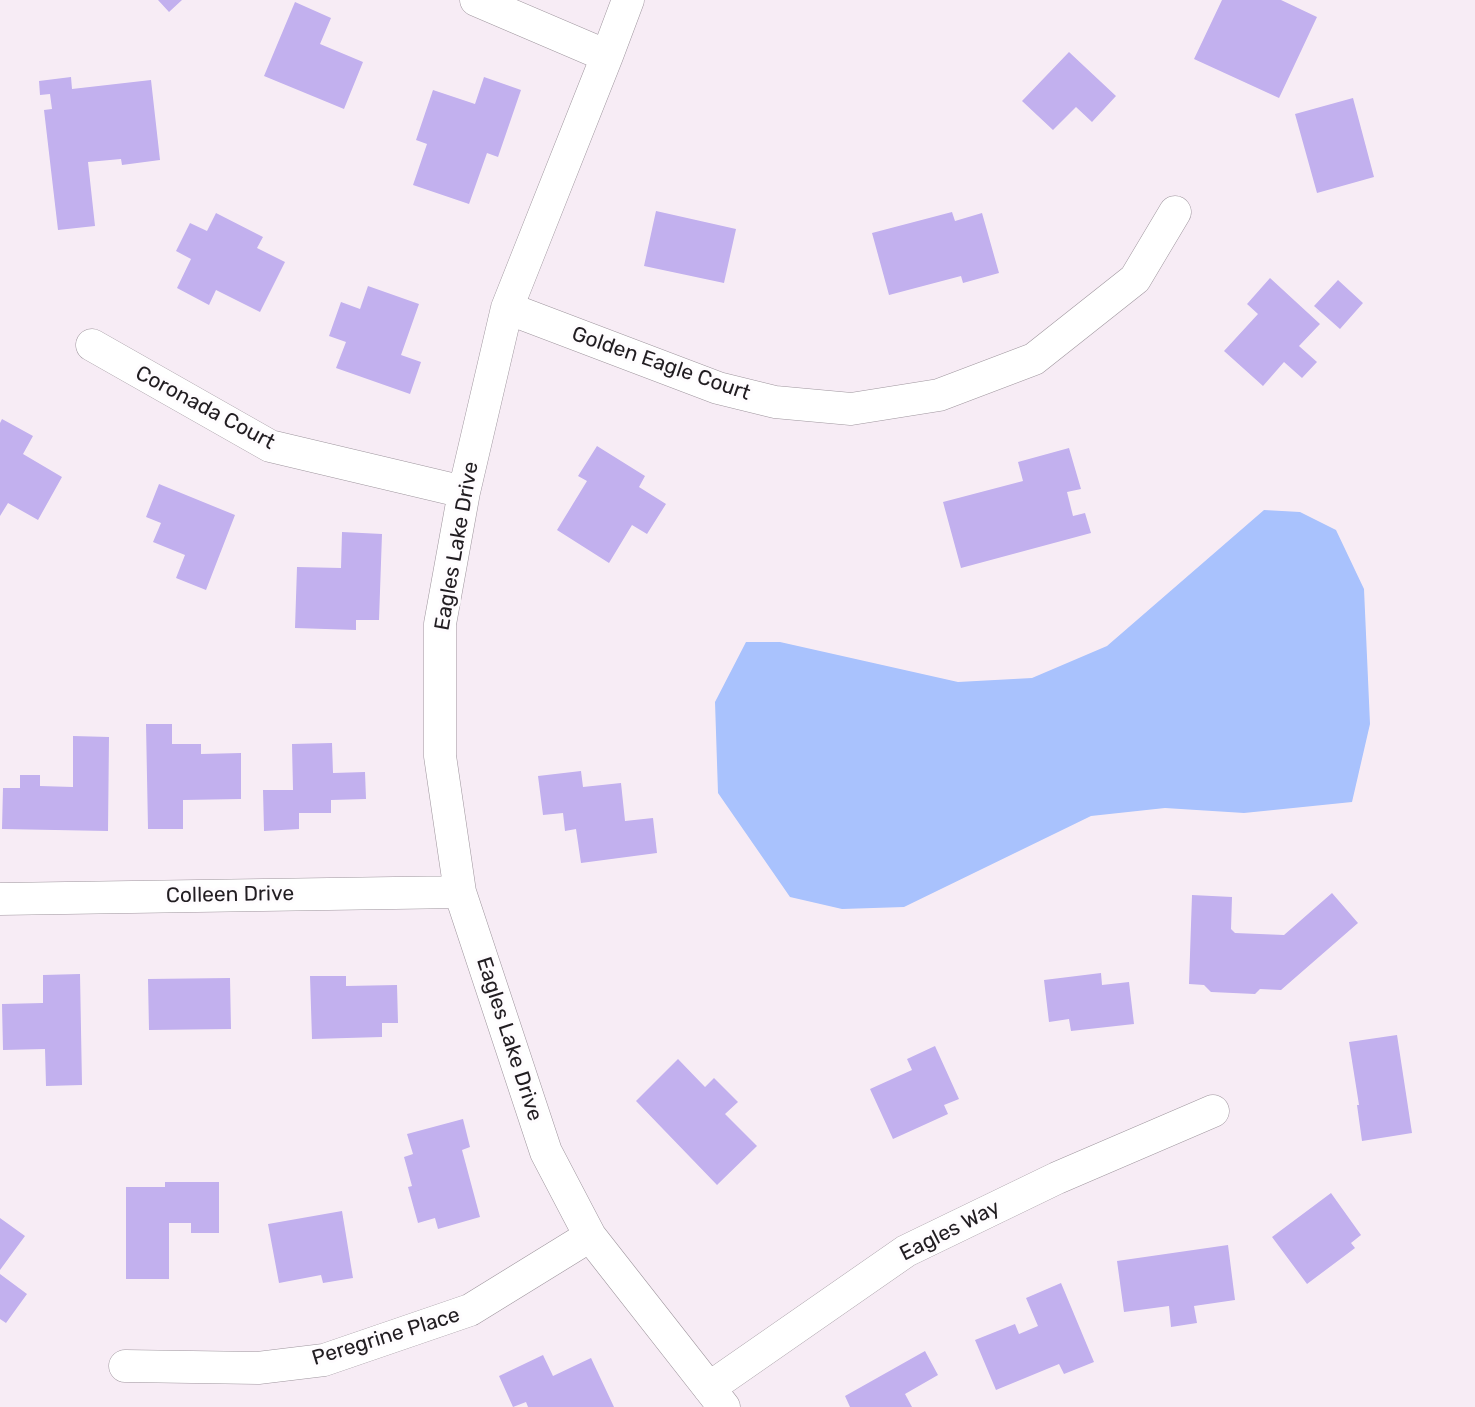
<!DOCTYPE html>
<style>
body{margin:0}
canvas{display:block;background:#f7ecf5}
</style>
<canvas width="1475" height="1407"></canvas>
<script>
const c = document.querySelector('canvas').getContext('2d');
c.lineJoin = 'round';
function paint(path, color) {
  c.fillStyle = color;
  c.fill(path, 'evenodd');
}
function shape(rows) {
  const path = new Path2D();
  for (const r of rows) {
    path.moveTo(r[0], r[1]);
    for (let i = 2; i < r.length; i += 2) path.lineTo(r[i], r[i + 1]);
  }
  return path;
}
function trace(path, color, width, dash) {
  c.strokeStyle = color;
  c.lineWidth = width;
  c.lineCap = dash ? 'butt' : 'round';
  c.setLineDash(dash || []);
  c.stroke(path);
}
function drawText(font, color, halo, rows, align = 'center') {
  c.font = font + ' Rubik,sans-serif';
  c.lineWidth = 6;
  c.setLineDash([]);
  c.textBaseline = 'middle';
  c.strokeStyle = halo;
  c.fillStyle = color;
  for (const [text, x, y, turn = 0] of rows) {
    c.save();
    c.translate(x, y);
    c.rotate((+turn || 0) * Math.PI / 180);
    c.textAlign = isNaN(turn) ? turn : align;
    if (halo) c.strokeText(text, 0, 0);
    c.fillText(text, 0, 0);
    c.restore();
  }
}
paint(shape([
 [1264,510,1300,512,1336,530,1364,589,1370,724,1352,802,1244,813,1165,808,1091,816,904,907,842,909,790,897,718,793,715,702,746,642,780,642,958,682,1032,678,1107,646]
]), '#a9c2fd');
paint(shape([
 [158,0,182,0,169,12],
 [1222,0,1281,0,1317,17,1279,98,1194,59],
 [295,2,331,18,320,44,363,62,344,109,264,76],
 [1069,52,1116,96,1092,122,1076,107,1053,130,1022,101],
 [71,77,72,89,151,80,160,160,122,165,121,159,88,162,95,226,58,230,44,110,52,109,50,94,40,95,39,81],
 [484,77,521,90,498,157,487,153,469,204,413,185,427,144,416,140,433,90,475,104],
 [1353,98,1374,177,1317,193,1295,114],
 [656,211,736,229,724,283,644,266],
 [952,212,955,221,982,213,999,273,963,283,961,276,889,295,872,233],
 [216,213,263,237,257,248,285,262,260,312,216,290,209,305,177,288,191,259,176,251,190,223,207,231],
 [1270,278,1320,324,1299,346,1317,362,1302,378,1284,362,1263,386,1224,351,1258,314,1247,304],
 [1338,280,1363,303,1340,329,1314,306],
 [368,286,419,304,401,355,421,362,410,394,336,368,346,342,329,336,341,302,360,309],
 [2,419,33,436,23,454,62,477,38,520,8,503,0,516,0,423],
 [597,446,645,476,639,487,666,504,647,534,632,525,609,563,557,530,587,481,578,476],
 [1069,448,1081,489,1067,492,1073,516,1085,513,1091,533,961,568,943,502,1023,481,1018,462],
 [159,484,235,515,206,590,176,578,185,555,153,542,161,523,146,517],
 [342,532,382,534,379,620,356,620,356,630,295,628,297,567,341,568],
 [146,724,172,724,172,744,201,744,201,754,241,753,241,799,183,800,183,829,148,829],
 [73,736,109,737,108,831,2,829,3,788,20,788,20,775,40,775,40,786,73,787],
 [332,743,333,773,365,772,366,799,331,800,331,813,299,813,299,829,264,831,263,790,293,790,292,744],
 [581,771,583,787,621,783,625,821,653,818,657,853,581,863,576,829,565,831,563,813,543,815,538,776],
 [1332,893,1358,923,1281,990,1260,989,1255,994,1211,992,1204,985,1189,984,1192,895,1232,897,1231,929,1235,933,1284,935],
 [1101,973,1102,985,1129,982,1134,1024,1071,1031,1069,1019,1049,1022,1044,980],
 [80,974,82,1085,46,1086,45,1049,3,1050,2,1004,43,1003,43,975],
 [310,976,346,976,346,986,397,985,398,1023,382,1023,382,1037,312,1039],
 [230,978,231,1029,149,1030,148,979],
 [1397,1035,1412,1133,1362,1141,1357,1105,1359,1105,1349,1042],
 [935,1046,959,1099,944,1105,948,1114,893,1139,870,1089,912,1070,907,1059],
 [678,1059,705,1087,714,1078,738,1102,725,1114,757,1146,717,1185,636,1101],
 [463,1119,470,1147,462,1150,480,1217,438,1229,435,1218,418,1223,408,1187,412,1186,404,1157,413,1154,407,1134],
 [165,1182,219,1182,219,1233,191,1233,191,1223,169,1223,169,1279,126,1279,126,1187,165,1187],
 [1331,1193,1361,1235,1351,1243,1355,1248,1307,1284,1272,1237],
 [342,1211,353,1278,323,1283,321,1275,279,1283,268,1224],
 [0,1218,25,1236,0,1270],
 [1228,1245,1235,1300,1194,1306,1197,1323,1171,1327,1169,1306,1124,1312,1117,1261],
 [0,1274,27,1294,6,1323,0,1319],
 [1061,1283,1094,1362,1064,1374,1059,1364,996,1390,975,1340,1015,1324,1019,1334,1038,1326,1026,1298],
 [925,1351,938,1375,905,1394,912,1407,850,1407,845,1396],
 [543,1355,553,1376,591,1358,614,1407,528,1407,526,1402,513,1407,499,1376]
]), '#c2b0ee');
const minor = shape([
 [476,0,607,56],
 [628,0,607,56,507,308,464,492,440,624,440,756,460,892,546,1152,590,1236,724,1407],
 [507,308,718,388,775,402,851,409,939,395,1034,359,1135,279,1175,212],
 [92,345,270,446,464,492],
 [0,899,460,892],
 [125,1366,258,1368,324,1360,470,1310,590,1236],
 [709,1388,906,1251,1057,1178,1213,1111]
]);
trace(minor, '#9f969e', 33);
trace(minor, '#fff', 32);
drawText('21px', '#211d21', '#fefcfe', [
 ["Golden Eagle Court",661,364,19],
 ["Coronada Court",205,408,28],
 ["Eagles Lake Drive",457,546,-80],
 ["Colleen Drive",230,895,-1],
 ["Eagles Lake Drive",509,1039,72],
 ["Eagles Way",950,1231,-27],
 ["Peregrine Place",386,1337,-17]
]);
</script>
